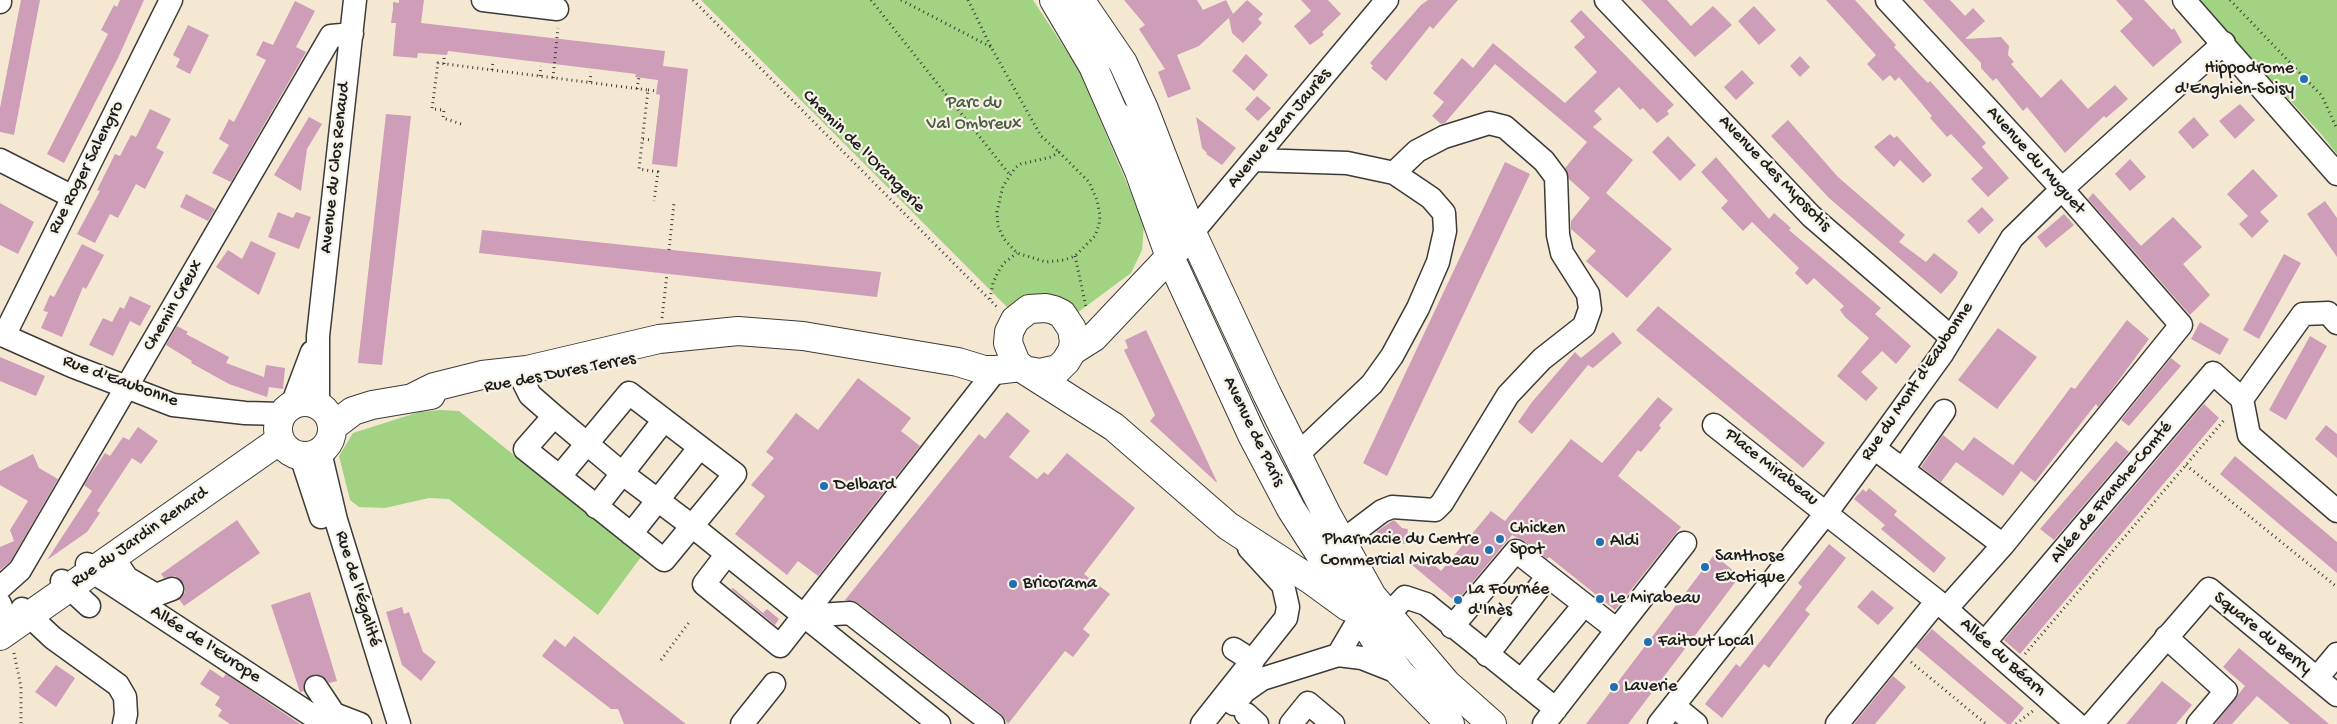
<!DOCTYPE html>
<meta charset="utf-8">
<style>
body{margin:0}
canvas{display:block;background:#f5e8d3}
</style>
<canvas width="2337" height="724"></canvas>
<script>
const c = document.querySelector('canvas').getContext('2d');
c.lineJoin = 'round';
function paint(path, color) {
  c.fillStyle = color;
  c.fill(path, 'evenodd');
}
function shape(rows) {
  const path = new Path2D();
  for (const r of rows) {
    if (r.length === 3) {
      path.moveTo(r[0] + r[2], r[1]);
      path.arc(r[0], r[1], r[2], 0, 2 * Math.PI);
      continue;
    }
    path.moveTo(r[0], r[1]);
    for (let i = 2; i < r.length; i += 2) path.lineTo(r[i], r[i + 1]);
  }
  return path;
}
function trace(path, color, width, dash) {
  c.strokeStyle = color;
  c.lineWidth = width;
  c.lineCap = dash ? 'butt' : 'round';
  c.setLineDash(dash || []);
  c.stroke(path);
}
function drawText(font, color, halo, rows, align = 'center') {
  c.font = font + ' "Gochi Hand",sans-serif';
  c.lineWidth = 4.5;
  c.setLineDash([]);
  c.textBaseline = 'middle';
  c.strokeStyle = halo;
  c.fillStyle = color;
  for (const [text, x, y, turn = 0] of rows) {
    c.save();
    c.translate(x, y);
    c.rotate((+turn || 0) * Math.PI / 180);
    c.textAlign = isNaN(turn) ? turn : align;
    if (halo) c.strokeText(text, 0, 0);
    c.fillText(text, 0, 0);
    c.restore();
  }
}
paint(shape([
 [701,0,1033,0,1079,70,1144,224,1142,250,1131,273,1073,316,1014,314],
 [2197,0,2337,0,2337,154,2321,134],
 [440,410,459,411,641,557,598,615,449,499,429,498,385,508,359,507,350,500,339,456,353,433,419,412]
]), '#a1d383');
paint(shape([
 [21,0,40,0,14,135,0,132,0,108],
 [120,0,144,0,118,58,64,163,47,154,108,34,101,30,114,5,117,7],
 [399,0,424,0,421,23,665,51,663,66,688,69,677,167,652,164,660,95,656,94,658,80,635,77,636,74,448,51,447,55,418,53,417,58,393,56,396,23,391,23,393,9,393,2,399,3],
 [1124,0,1197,0,1203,10,1226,0,1233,14,1199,46,1177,55,1191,89,1168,98,1158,72,1165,69,1139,29,1145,25],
 [1247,0,1263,14,1258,19,1262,23,1243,43,1232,33,1229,18],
 [1301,0,1328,0,1341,14,1322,32,1324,35,1310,45,1294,26,1311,11],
 [1428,0,1458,0,1433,29,1430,26,1386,81,1371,68,1373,66,1370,63,1421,5],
 [1641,0,1667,0,1691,26,1713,6,1732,25,1695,57],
 [1826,0,1855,0,1896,45,1894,47,1919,74,1928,83,1930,81,1986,143,1982,147,2009,178,1988,197,1971,179,1983,168,1951,134,1947,137,1930,118,1932,116,1899,77,1895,81,1890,75,1883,81,1867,64,1876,55],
 [1923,0,1950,0,1965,16,1973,8,1985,21,1965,39,2001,37,2009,46,2008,55,2014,62,2011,64,2041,98,2061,79,2088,109,2115,85,2128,99,2106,118,2104,116,2065,153,2027,107,2023,111,1996,78,1993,81,1981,68,1981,63],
 [2116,0,2144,0,2172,30,2174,28,2182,42,2153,67,2120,31,2133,19],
 [295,1,315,11,296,47,306,52,231,182,212,173,229,145,219,139,229,119,234,122,266,60,256,55,263,41,273,45],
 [1754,6,1776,30,1759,45,1738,21],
 [1581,10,1674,105,1667,111,1669,114,1657,123,1643,108,1640,110,1619,87,1594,111,1602,119,1593,127,1633,160,1606,193,1672,249,1627,298,1586,261,1596,251,1571,229,1571,221,1590,198,1569,179,1565,168,1587,142,1495,64,1445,123,1441,124,1432,116,1444,102,1433,93,1462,58,1473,68,1493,43,1565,103,1597,72,1574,47,1585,37,1570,21],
 [188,25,209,35,190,74,176,67,180,59,173,55],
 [1246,54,1268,75,1254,91,1232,71],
 [1800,56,1810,67,1800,77,1790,66],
 [1742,70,1754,83,1736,100,1724,87],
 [1257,96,1271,108,1258,121,1245,109],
 [2240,104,2255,120,2235,139,2219,121],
 [150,109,171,119,156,148,164,152,145,189,136,184,118,218,110,214,95,243,77,234,100,191,97,190,115,154,120,156,131,135,136,137],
 [386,114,411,116,382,365,358,363],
 [309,117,322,124,307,149,301,191,274,175],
 [1196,117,1236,148,1222,165,1206,154,1207,153,1202,148],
 [2194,117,2209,135,2193,149,2178,132],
 [1788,120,1838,177,1905,235,1899,242,1926,262,1934,253,1958,272,1956,277,1941,294,1829,198,1771,136],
 [1890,134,1894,138,1897,136,1932,175,1923,183,1900,160,1894,167,1874,147],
 [1668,136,1696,165,1680,181,1652,152],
 [1716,157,1769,219,1774,213,1791,228,1789,230,1881,308,1875,314,1911,346,1896,364,1882,351,1861,372,1878,388,1866,401,1837,376,1869,338,1845,317,1840,310,1844,306,1814,278,1807,285,1795,273,1799,268,1752,222,1743,231,1721,208,1728,201,1701,172],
 [2130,159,2146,177,2130,191,2115,174],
 [1505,162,1530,174,1387,476,1363,463],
 [2253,169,2278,196,2260,212,2269,221,2252,238,2239,224,2248,216,2227,194],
 [2093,193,2141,246,2173,217,2202,247,2183,264,2210,295,2190,315,2088,199],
 [186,194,215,209,208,221,180,207],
 [2325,201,2337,218,2337,257,2307,214],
 [0,203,34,222,18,254,0,245],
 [1982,207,1994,220,1979,234,1967,221],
 [278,212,293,218,296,212,311,217,299,249,268,237],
 [2064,214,2074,225,2046,248,2037,237],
 [482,230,881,272,877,297,479,253],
 [251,241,276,253,259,295,216,267,228,250,242,259],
 [82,244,104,255,86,289,83,287,62,337,41,328,48,312,43,311,50,295,54,297],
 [2284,254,2301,263,2259,339,2243,330],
 [130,296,151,306,140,326,130,321,113,356,89,345,103,318,112,322,120,307,124,309],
 [1658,306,1825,443,1803,468,1636,330],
 [2127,320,2149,339,2105,399,2098,407,2096,404,2035,482,2021,471,2003,496,1956,462,1941,482,1921,467,1943,435,1963,451,1974,437,2017,468,2013,465,2071,387,2075,389],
 [2200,322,2229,339,2220,355,2191,339],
 [177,326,188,332,186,334,229,357,226,363,264,377,266,365,285,368,283,389,269,387,267,397,229,384,191,363,192,361,166,345],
 [1998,328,2037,357,1997,409,1958,380],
 [1146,330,1217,482,1216,482,1150,421,1155,415,1124,350,1128,348,1125,340],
 [1613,332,1622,343,1593,368,1588,365,1532,434,1518,422,1532,402,1575,352,1581,358],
 [2310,336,2327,346,2286,420,2269,410],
 [0,357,45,376,36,396,0,381],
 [2171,358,2181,366,2129,426,2121,420],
 [858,378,911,418,901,431,920,446,818,576,798,561,787,575,735,534,765,496,751,485,774,458,766,452,796,413,818,430],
 [1658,397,1673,409,1659,425,1661,428,1641,452,1638,450,1618,476,1681,527,1615,610,1549,557,1547,559,1524,541,1512,535,1456,602,1412,565,1421,553,1441,571,1491,511,1505,521,1571,439,1602,463],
 [2204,404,2219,418,2020,654,2004,640],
 [1007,412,1030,431,1009,457,1037,479,1044,472,1048,475,1067,453,1135,508,1084,574,1110,594,1083,629,1090,635,1073,657,1065,651,1008,724,1001,714,858,603,845,600,979,434,985,439],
 [2326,425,2337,434,2337,458,2315,439],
 [138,427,158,441,141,464,132,458,97,511,100,513,87,532,47,560,92,491,84,485,105,453,110,456,123,437,129,440],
 [2116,441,2129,452,2054,540,2040,529],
 [33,454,39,468,58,479,10,562,0,570,0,547,14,541,10,530,28,501,0,485,0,471],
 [2235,456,2337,542,2337,573,2220,474],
 [1869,488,1897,511,1894,515,1946,558,1934,573,1881,529,1885,525,1854,499,1863,489,1866,492],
 [237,520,260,553,184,606,179,599,185,592,184,584,175,576,164,578,161,574],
 [1394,520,1402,528,1408,529,1406,544,1376,540,1377,531],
 [1829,544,1846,558,1805,610,1810,614,1769,668,1764,664,1722,718,1705,704,1736,664,1740,667,1766,634,1802,587,1798,583],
 [1714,555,1740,576,1628,724,1586,724],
 [733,588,763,613,767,609,779,619,775,625,731,589],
 [1872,590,1894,608,1878,625,1857,607],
 [310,592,337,681,329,683,322,676,315,674,305,681,304,691,300,692,271,605],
 [402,607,404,614,409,612,423,652,436,662,421,681,402,665,386,612],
 [1932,629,2024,708,2011,724,2007,724,1916,647],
 [574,636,633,683,686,724,624,724,618,709,611,709,542,656,555,639,565,647],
 [2239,648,2329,724,2290,724,2257,696,2232,724,2215,724,2245,686,2223,667],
 [56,665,75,678,56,707,35,692],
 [210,669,223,678,226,674,300,724,230,724,218,716,222,710,215,705,220,697,200,684],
 [1893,676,1906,687,1875,724,1854,724],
 [2162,681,2192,705,2176,724,2126,724]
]), '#ce9db8');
const minor = shape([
 [483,0,557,9],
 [1606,0,1811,216,1952,338],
 [1887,0,2062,189,2181,325,2003,545,1946,609],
 [2184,0,2337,174],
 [0,2,0,0],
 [1112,108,1136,127,1150,168,1167,204,1173,214,1192,233,1387,0],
 [0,160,73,197],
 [1254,160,1347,163,1394,173,1431,198,1444,213,1445,231,1438,262,1418,308,1392,356,1372,384,1297,455],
 [0,334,72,366,173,405,245,413,282,414],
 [4,336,171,0],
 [527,370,524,383,530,395,554,416,623,474,692,526,939,724],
 [2242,399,2249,435,2337,511],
 [2242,399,2303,314,2328,313,2337,323],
 [292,405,312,352],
 [318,405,318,336,355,0],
 [554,416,525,449,664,560,735,474,629,393,560,476],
 [1714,425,1937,601,2077,724],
 [1874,448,2003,545],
 [320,452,336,520,399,724],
 [301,456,321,517],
 [1903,469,1944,411],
 [596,507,664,420],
 [631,534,700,447],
 [1341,542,1382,511,1392,507,1435,510,1442,503,1508,395,1542,359,1584,326,1590,309,1588,294,1562,253,1558,235,1556,177,1544,161,1505,127,1489,123,1444,137,1417,151,1394,173],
 [727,554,704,584,780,646,996,370],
 [112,556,127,578,156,595,172,589],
 [87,564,91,571,110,583,325,724],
 [62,581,89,606],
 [0,588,20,570,331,36,352,34],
 [0,604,9,629],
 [22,609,53,638,118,685,125,697,126,714,124,724],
 [1388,615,1405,597,1426,604,1556,709],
 [804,616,850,613,993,724],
 [1452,627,1516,551,1617,630,1544,724],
 [1617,630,1685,543],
 [2166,637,2226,691,2198,724],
 [1985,642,2213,373,2242,399],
 [1234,649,1253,661],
 [1338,655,1368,604],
 [1487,655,1548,576],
 [2317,678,2337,654],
 [1521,681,1584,605],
 [316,687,334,714,360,724],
 [1234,704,1245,691,1262,679,1338,655,1362,658,1400,673],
 [1674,706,1696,724],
 [1246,714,1257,724],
 [742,724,774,684],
 [1202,724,1286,618,1288,607,1283,585,1249,548],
 [1291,724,1308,703,1333,724],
 [1659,724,1827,512,1874,448,1942,354,2012,238,2062,189,2224,43],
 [1837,724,1937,601],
 [2092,724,2209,589,2337,695]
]);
const major = shape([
 [1054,0,1093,66,1139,171,1170,257,1252,435,1291,509,1378,644,1400,673,1450,724],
 [1080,0,1123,63,1144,109,1192,233,1267,394,1326,513,1372,596,1447,684,1492,724],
 [1072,351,1094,337,1181,245],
 [1029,371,1040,373,1058,369,1066,361,1072,351,1074,342,1072,329,1062,314,1054,310,1046,308,1029,309,1015,320,1009,332,1008,343,1016,363,1023,369,1114,427,1228,526,1311,580,1348,607],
 [414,397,434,387,482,375,527,370,659,339,738,331,803,336,958,362,984,370,996,370,1021,367],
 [305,429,27],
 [332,427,353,411,372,405,431,395],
 [0,636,280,440]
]);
trace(minor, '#3d3b37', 25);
trace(major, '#3d3b37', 30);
trace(shape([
 [693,0,997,307],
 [871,0,1010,175],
 [901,0,991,47],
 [968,0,991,47,1041,136,1059,152],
 [2230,0,2322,96,2337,129],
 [444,64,444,55],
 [492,70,493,61],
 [540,76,541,66],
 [553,78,558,28],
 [590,82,591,72],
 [637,89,639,77],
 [648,90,657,91],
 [461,124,443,118,444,110,432,109,438,63,648,90,639,169,658,172,654,201],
 [643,139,651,140],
 [1059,152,1089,182,1097,200,1100,215,1099,225,1095,236,1075,256,1064,260,1046,262,1017,253,1004,239,998,226,997,212,1003,186,1015,168,1021,164,1051,157,1059,152],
 [669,250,674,203],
 [1075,256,1086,307],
 [990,299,993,283,998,272,1004,263,1017,253],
 [662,318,667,274],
 [2186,465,2337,587],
 [14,653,21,687,21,724],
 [2025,654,2225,419],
 [661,660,690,621],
 [1911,662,1986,724],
 [2016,724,2034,710]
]), '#3d3b37', 3, [1, 4]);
trace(minor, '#fff', 22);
trace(major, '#fff', 28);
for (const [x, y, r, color] of [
 [2304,79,5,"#1f6fb2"],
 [824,486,5,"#1f6fb2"],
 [1500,539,5,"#1f6fb2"],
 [1600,542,5,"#1f6fb2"],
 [1489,550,5,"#1f6fb2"],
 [1705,567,5,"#1f6fb2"],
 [1013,584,5,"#1f6fb2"],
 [1600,599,5,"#1f6fb2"],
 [1458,600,5,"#1f6fb2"],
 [1648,642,5,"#1f6fb2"],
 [1614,687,5,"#1f6fb2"]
]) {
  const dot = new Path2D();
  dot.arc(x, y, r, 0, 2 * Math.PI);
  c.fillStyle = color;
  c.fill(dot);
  trace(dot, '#f7f3e8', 2);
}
drawText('18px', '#1c1c1c', '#f7f3e8', [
 ["Hippodrome",2294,69,"right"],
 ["d'Enghien-Soisy",2294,90,"right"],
 ["Delbard",834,486],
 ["Chicken",1510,529],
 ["Spot",1510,550],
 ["Pharmacie du Centre",1479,540,"right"],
 ["Commercial Mirabeau",1479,561,"right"],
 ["Aldi",1610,542],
 ["Santhose",1715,557],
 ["Exotique",1715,578],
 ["Bricorama",1023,584],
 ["La Fournée",1468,590],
 ["d'Inès",1468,611],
 ["Le Mirabeau",1610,599],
 ["Faitout Local",1658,642],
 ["Laverie",1624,687]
], 'left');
drawText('18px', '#4b5c40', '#f7f3e8', [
 ["Parc du",974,104],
 ["Val Ombreux",974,125]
]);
drawText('18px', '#1c1c1c', '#f7f3e8', [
 ["Avenue Jean Jaurès",1280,129,-50],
 ["Chemin de l'Orangerie",863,152,45],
 ["Avenue du Muguet",2035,161,48],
 ["Rue Roger Salengro",87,168,-63],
 ["Avenue du Clos Renaud",336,168,-84],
 ["Avenue des Myosotis",1774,174,46],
 ["Chemin Creux",174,306,-60],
 ["Rue des Dures Terres",560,374,-11],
 ["Rue d'Eaubonne",120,382,20],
 ["Rue du Mont d'Eaubonne",1918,382,-56],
 ["Avenue de Paris",1253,432,64],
 ["Place Mirabeau",1771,468,38],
 ["Allée de Franche-Comté",2112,493,-50],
 ["Rue du Jardin Renard",140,538,-35],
 ["Rue de l'Égalité",357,589,73],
 ["Square du Berry",2262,634,39],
 ["Allée de l'Europe",205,645,33],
 ["Allée du Béarn",2002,658,42]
]);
</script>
